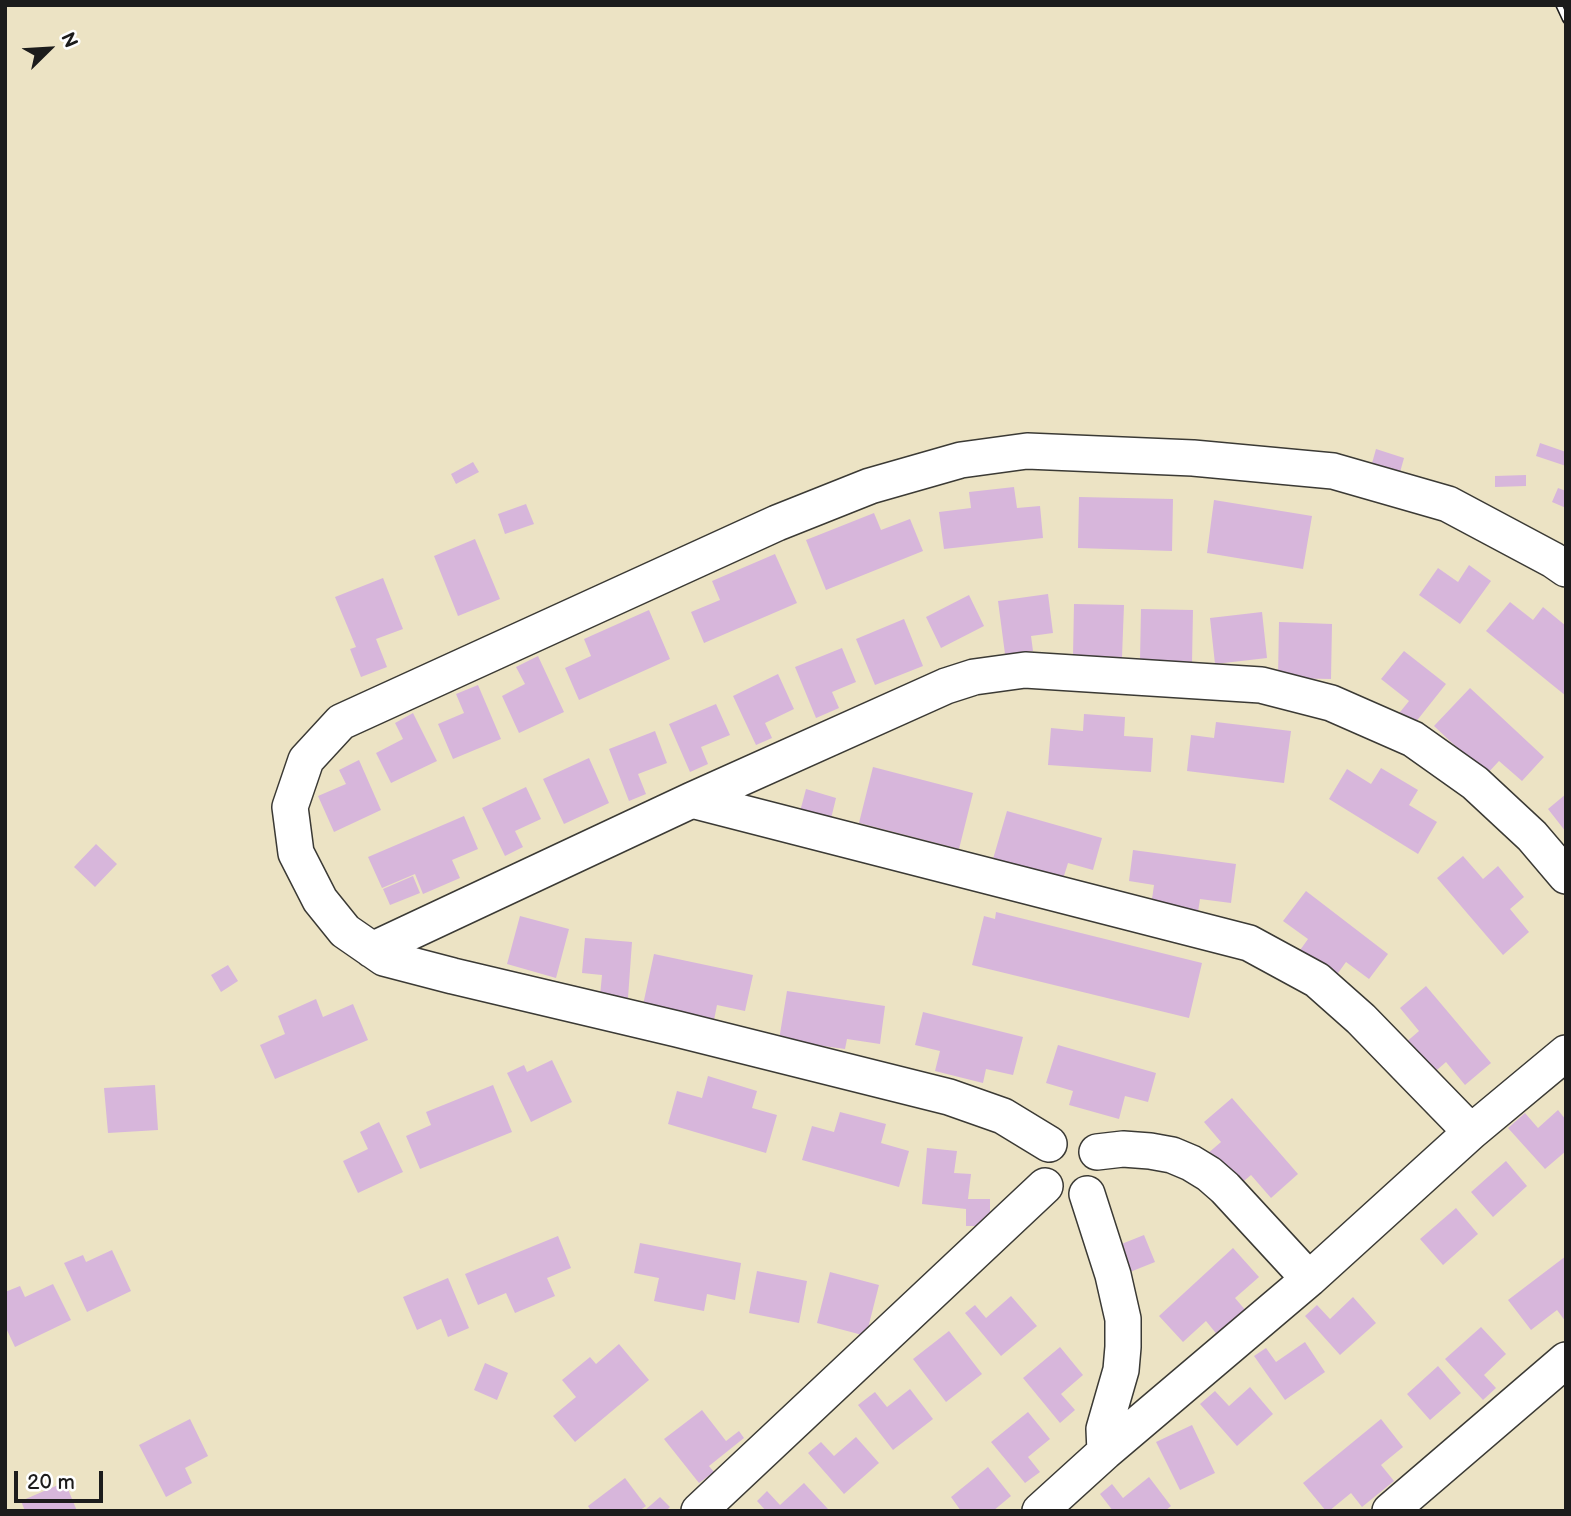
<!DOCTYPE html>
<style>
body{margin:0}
#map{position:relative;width:1571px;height:1516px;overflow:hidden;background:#ece3c4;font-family:"Balsamiq Sans",sans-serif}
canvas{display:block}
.frame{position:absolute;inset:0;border:7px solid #1c1c1c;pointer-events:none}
.north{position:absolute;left:14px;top:14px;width:70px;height:70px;-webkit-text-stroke:5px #fff;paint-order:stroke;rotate:66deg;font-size:19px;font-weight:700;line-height:28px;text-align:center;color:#1c1c1c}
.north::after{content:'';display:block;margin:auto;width:24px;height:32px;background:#1c1c1c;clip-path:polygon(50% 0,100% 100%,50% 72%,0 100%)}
.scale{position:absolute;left:14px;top:1471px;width:89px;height:32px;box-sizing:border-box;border:4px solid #1c1c1c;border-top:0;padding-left:9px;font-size:21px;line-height:24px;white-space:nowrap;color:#1c1c1c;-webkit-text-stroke:5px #fff;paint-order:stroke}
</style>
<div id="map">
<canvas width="1571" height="1516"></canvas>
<div class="frame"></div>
<div class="north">N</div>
<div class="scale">20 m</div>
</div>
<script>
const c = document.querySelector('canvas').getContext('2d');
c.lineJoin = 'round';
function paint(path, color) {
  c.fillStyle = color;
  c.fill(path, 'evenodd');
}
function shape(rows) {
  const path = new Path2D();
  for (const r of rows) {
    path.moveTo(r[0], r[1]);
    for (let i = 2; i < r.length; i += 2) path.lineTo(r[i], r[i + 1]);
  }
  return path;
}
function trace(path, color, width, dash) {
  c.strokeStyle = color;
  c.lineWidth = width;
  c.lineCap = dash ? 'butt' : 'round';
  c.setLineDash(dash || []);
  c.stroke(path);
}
paint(shape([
 [1540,443,1566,452,1566,466,1536,456],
 [1376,449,1404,458,1397,483,1369,474],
 [473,462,479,472,456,484,451,474],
 [1526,475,1526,486,1495,487,1495,476],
 [1014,487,1017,508,1040,506,1043,538,944,549,939,512,971,508,969,492],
 [1558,488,1566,491,1566,508,1552,502],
 [1079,497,1173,499,1172,551,1078,548],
 [1214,500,1312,516,1303,569,1207,553],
 [526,504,534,524,505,534,498,514],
 [874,513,881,530,910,519,923,551,826,590,806,540],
 [475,539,500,599,458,616,434,556],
 [775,554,797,603,704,643,691,612,720,600,712,581],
 [1469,565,1491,581,1460,624,1419,595,1438,568,1458,582],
 [383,578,403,629,376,639,387,667,361,677,350,649,356,647,335,597],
 [1048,594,1053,633,1031,636,1033,651,1005,654,998,601],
 [969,595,984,626,941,648,926,617],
 [1510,602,1533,620,1543,607,1566,626,1566,696,1486,631],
 [1074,604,1124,605,1122,657,1073,656],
 [1141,609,1193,610,1192,663,1140,661],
 [649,610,670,659,579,700,565,668,591,656,584,639],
 [1262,612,1267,658,1215,664,1210,618],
 [904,619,923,666,875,685,856,639],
 [1279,622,1332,624,1331,679,1278,678],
 [842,648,856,682,832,692,839,708,816,718,795,667],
 [1404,651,1446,684,1411,728,1396,717,1409,701,1381,679],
 [538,656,564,712,519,733,502,696,525,684,516,667],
 [778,674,794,709,765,723,772,738,756,745,733,696],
 [478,685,501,739,453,759,438,724,464,713,456,694],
 [1470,688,1544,757,1522,781,1499,761,1486,775,1434,726],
 [716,704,730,735,701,747,708,764,690,772,669,724],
 [413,713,437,761,391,783,376,753,403,739,395,723],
 [1084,714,1125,717,1124,736,1153,738,1151,772,1048,765,1051,728,1083,731],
 [1216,722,1291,731,1284,783,1187,771,1191,735,1214,738],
 [655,731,667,763,638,774,646,794,629,801,609,749],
 [589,758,609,803,564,824,543,779],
 [359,760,381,810,334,832,318,796,346,784,339,770],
 [873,767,973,793,959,849,859,823],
 [1381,768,1418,790,1409,805,1437,822,1418,854,1329,799,1347,769,1371,784],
 [526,787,541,819,515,831,523,847,505,856,482,808],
 [806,789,836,798,829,827,798,819],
 [1566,794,1566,832,1548,809],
 [1007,811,1102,838,1093,870,1068,863,1063,879,993,859],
 [464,816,478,849,452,860,460,878,423,894,415,874,382,888,368,857],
 [96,844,117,864,95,887,74,867],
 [1133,850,1236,864,1231,903,1200,899,1198,912,1151,906,1154,885,1129,881],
 [1463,856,1483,879,1498,866,1524,897,1510,909,1529,932,1503,955,1437,878],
 [413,876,420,893,390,905,383,889],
 [1306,891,1388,954,1369,979,1346,962,1333,980,1298,953,1308,939,1283,921],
 [996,912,1202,963,1189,1018,972,965,984,916,995,919],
 [520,916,569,929,556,978,507,964],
 [585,938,632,942,628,998,600,996,602,975,582,973],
 [654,954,753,975,745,1011,717,1005,714,1020,643,1005],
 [228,965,238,981,221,992,211,975],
 [1426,986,1491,1063,1465,1085,1446,1062,1430,1076,1404,1044,1419,1031,1400,1008],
 [787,991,885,1006,880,1044,847,1039,845,1049,779,1040],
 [316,999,323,1017,353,1004,368,1040,275,1079,260,1045,285,1034,278,1016],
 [923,1012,1023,1037,1013,1075,986,1069,983,1083,935,1071,940,1051,915,1045],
 [1058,1045,1156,1073,1148,1102,1125,1096,1119,1119,1069,1105,1073,1091,1046,1083],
 [552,1060,572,1102,531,1122,507,1073,524,1065,527,1072],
 [708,1076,757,1091,752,1108,777,1115,766,1153,668,1124,677,1091,702,1098],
 [155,1085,158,1130,108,1133,104,1088],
 [493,1085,512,1132,420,1169,406,1136,431,1125,426,1112],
 [1232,1098,1298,1174,1271,1198,1251,1175,1237,1187,1207,1154,1221,1142,1204,1122],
 [1558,1110,1566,1120,1566,1151,1545,1169,1508,1128,1525,1113,1538,1128],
 [840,1112,886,1124,881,1143,909,1151,899,1187,802,1160,812,1126,834,1132],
 [379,1122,403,1172,358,1193,343,1161,368,1149,360,1132],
 [927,1148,957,1151,954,1173,971,1174,968,1199,990,1199,990,1226,966,1226,966,1209,922,1204],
 [1506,1161,1527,1186,1493,1217,1471,1192],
 [1456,1208,1478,1234,1443,1265,1420,1239],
 [1144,1235,1155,1262,1130,1272,1119,1245],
 [558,1236,571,1268,547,1278,555,1296,515,1313,506,1293,478,1305,465,1274],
 [640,1243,741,1263,735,1300,707,1294,704,1311,654,1301,659,1278,634,1273],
 [1233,1248,1259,1277,1235,1298,1247,1312,1219,1337,1206,1321,1183,1342,1159,1316],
 [112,1250,131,1291,87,1312,64,1263,83,1255,86,1262],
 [1566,1256,1566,1322,1557,1310,1531,1330,1508,1300],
 [757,1271,807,1281,799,1323,749,1313],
 [830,1272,879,1285,866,1336,817,1323],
 [448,1278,469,1328,448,1337,441,1319,417,1330,403,1297],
 [53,1284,71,1320,15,1347,5,1326,5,1292,20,1286,25,1297],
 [1011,1296,1037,1326,1001,1356,965,1313,975,1305,986,1318],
 [1353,1297,1376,1323,1340,1355,1305,1316,1317,1305,1330,1319],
 [1481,1327,1506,1354,1484,1375,1496,1388,1483,1400,1445,1359],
 [949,1331,982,1374,946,1402,913,1359],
 [1305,1342,1325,1372,1285,1400,1254,1356,1266,1348,1276,1362],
 [619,1344,649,1380,575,1442,553,1416,576,1397,562,1380,590,1357,596,1364],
 [1060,1347,1083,1375,1061,1394,1075,1410,1060,1423,1023,1378],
 [485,1363,508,1373,497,1400,474,1390],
 [1438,1366,1461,1393,1430,1420,1407,1394],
 [1250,1387,1273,1414,1237,1446,1200,1404,1215,1391,1229,1406],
 [910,1389,933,1419,893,1450,858,1405,875,1392,887,1407],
 [702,1410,726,1441,739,1431,744,1438,709,1466,714,1472,699,1483,664,1439],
 [1028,1412,1050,1439,1028,1457,1040,1472,1025,1483,991,1442],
 [190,1419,208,1456,185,1468,192,1483,166,1497,139,1445],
 [1381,1419,1403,1447,1381,1465,1394,1481,1362,1507,1351,1493,1329,1511,1326,1511,1303,1483],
 [1192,1425,1215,1473,1180,1490,1156,1442],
 [856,1437,879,1463,844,1494,808,1453,821,1442,834,1456],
 [988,1467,1011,1496,993,1511,961,1511,951,1497],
 [1149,1477,1171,1506,1165,1511,1113,1511,1100,1494,1112,1484,1123,1498],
 [625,1478,646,1506,639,1511,591,1511,588,1506],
 [65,1482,77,1511,25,1511,21,1501],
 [804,1483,828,1509,827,1511,766,1511,757,1501,767,1491,780,1505],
 [660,1497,670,1507,666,1511,644,1511]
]), '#d7b6db');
const minor = shape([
 [692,800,1249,943,1317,980,1361,1019,1471,1132],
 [372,950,692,800,946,686,974,677,1025,670,1261,685,1331,703,1413,739,1475,783,1532,836,1566,876],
 [1049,1144,1003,1116,949,1097,677,1029,453,976,384,958,345,931,320,900,296,853,290,807,306,760,341,722,777,523,870,486,961,460,1027,451,1193,458,1333,471,1448,504,1553,560,1566,569],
 [1097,1152,1123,1149,1150,1151,1172,1155,1191,1163,1209,1174,1225,1188,1309,1279],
 [1087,1194,1113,1275,1123,1319,1123,1347,1121,1370,1104,1429,1105,1452],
 [699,1511,1045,1186],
 [1040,1511,1105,1452,1309,1279,1471,1132,1566,1053],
 [1390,1511,1566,1360]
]);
trace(minor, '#3b3a35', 38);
trace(minor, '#fff', 35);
const rail = shape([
 [1559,5,1566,20]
]);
trace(rail, '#1c1c1c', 8);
trace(rail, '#fff', 5, [16]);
</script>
